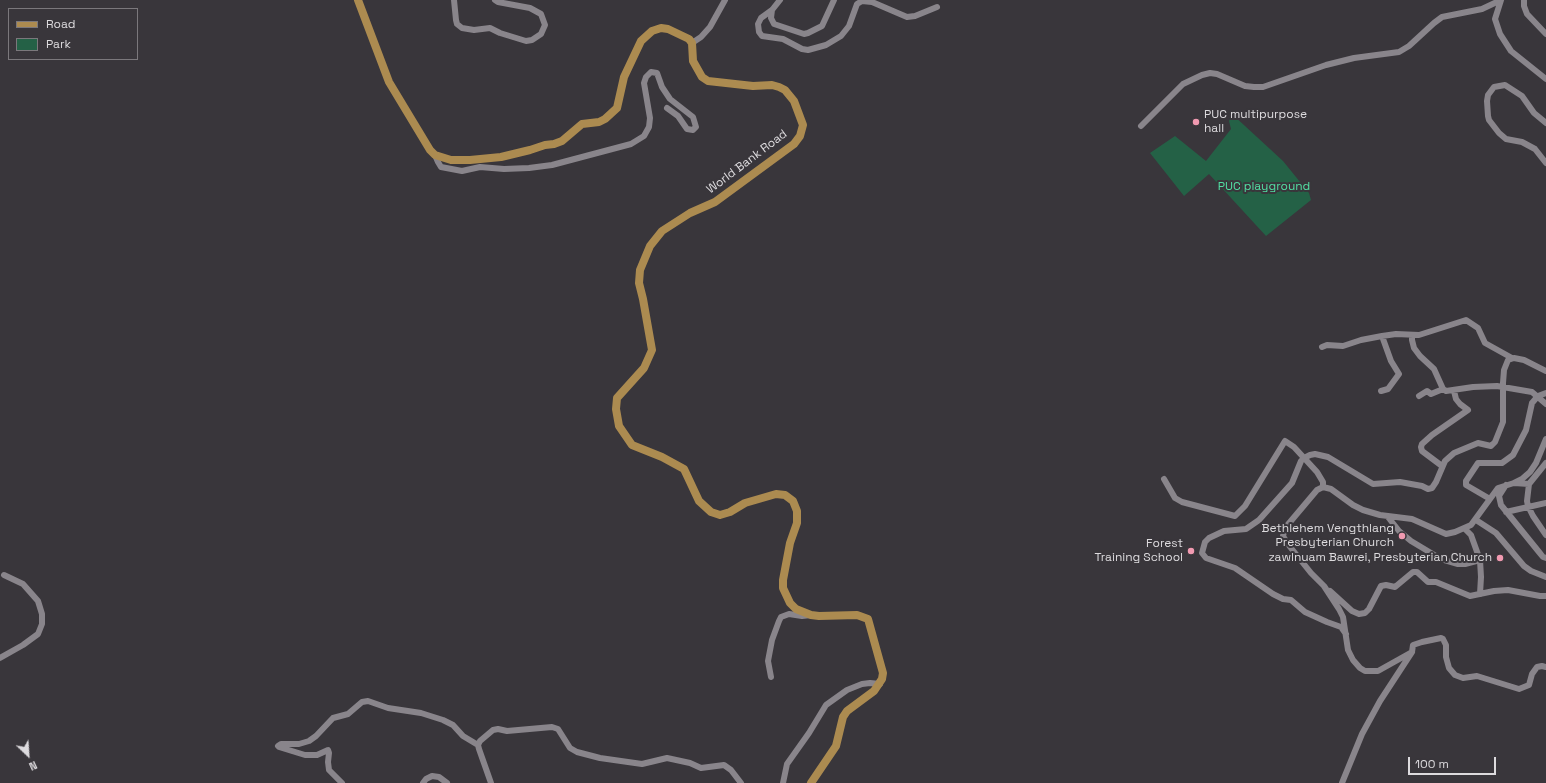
<!DOCTYPE html>
<style>
body{margin:0}
#map{position:relative;width:1546px;height:783px;overflow:hidden;background:#39363b;font-family:"Space Grotesk",sans-serif}
canvas{display:block}
.legend{position:absolute;left:8px;top:8px;width:130px;height:52px;box-sizing:border-box;background:#39363b;border:1px solid #7b787c;margin:0;padding:5px 7px;list-style:none;font-size:12px;color:#dddbde}
.legend li{display:flex;align-items:center;gap:8px;height:20px}
.legend b{width:20px;border:1px solid #7b787c}
.north{position:absolute;left:8px;top:735px;width:40px;height:40px;-webkit-text-stroke:3px #39363b;paint-order:stroke;rotate:155deg;font-size:11px;font-weight:700;line-height:16px;text-align:center;color:#dddbde}
.north::after{content:'';display:block;margin:auto;width:14px;height:18px;background:#dddbde;clip-path:polygon(50% 0,100% 100%,50% 72%,0 100%)}
.scale{position:absolute;left:1408px;top:757px;width:88px;height:18px;box-sizing:border-box;border:2px solid #dddbde;border-top:0;padding-left:5px;font-size:12px;line-height:14px;white-space:nowrap;color:#dddbde;-webkit-text-stroke:3px #39363b;paint-order:stroke}
</style>
<div id="map">
<canvas width="1546" height="783"></canvas>
<ul class="legend">
<li><b style="height:5px;background:#ac8b50"></b>Road</li>
<li><b style="height:11px;background:#246146"></b>Park</li>
</ul>
<div class="north">N</div>
<div class="scale">100 m</div>
</div>
<script>
const c = document.querySelector('canvas').getContext('2d');
c.lineJoin = 'round';
function paint(path, color) {
  c.fillStyle = color;
  c.fill(path, 'evenodd');
}
function shape(rows) {
  const path = new Path2D();
  for (const r of rows) {
    path.moveTo(r[0], r[1]);
    for (let i = 2; i < r.length; i += 2) path.lineTo(r[i], r[i + 1]);
  }
  return path;
}
function trace(path, color, width, dash) {
  c.strokeStyle = color;
  c.lineWidth = width;
  c.lineCap = dash ? 'butt' : 'round';
  c.setLineDash(dash || []);
  c.stroke(path);
}
function drawText(font, color, halo, rows, align = 'center') {
  c.font = font + ' "Space Grotesk",sans-serif';
  c.lineWidth = 4;
  c.setLineDash([]);
  c.textBaseline = 'middle';
  c.strokeStyle = halo;
  c.fillStyle = color;
  for (const [text, x, y, turn = 0] of rows) {
    c.save();
    c.translate(x, y);
    c.rotate((+turn || 0) * Math.PI / 180);
    c.textAlign = isNaN(turn) ? turn : align;
    if (halo) c.strokeText(text, 0, 0);
    c.fillText(text, 0, 0);
    c.restore();
  }
}
paint(shape([
 [1232,114,1283,161,1309,193,1311,200,1266,236,1209,174,1184,196,1150,153,1175,136,1206,161,1231,129,1229,121]
]), '#246146');
trace(shape([
 [454,0,456,20,457,24,462,28,474,30,490,28,500,33,526,41,532,40,541,34,545,25,541,14,530,8,498,2,495,0],
 [780,0,772,10,761,18,758,24,759,32,762,36,783,39,802,49,808,50,826,45,841,36,849,26,857,4,862,1,872,2,907,17,915,16,937,7],
 [1501,0,1495,19,1500,34,1511,51,1546,79],
 [1524,0,1524,6,1527,14,1546,34],
 [772,10,771,18,774,24,804,34,808,33,822,26,834,0],
 [692,43,701,37,710,27,725,0],
 [1546,123,1534,113,1522,96,1505,85,1494,87,1488,95,1487,101,1488,116,1489,120,1499,133,1506,139,1522,142,1535,149,1546,163],
 [1141,126,1183,84,1202,75,1210,73,1217,74,1245,86,1254,87,1263,87,1326,65,1354,58,1399,52,1409,46,1434,23,1442,17,1482,9,1501,0],
 [435,155,438,162,441,167,462,171,480,167,504,169,529,168,552,165,631,144,644,136,649,127,650,118,644,83,646,77,651,72,657,73,662,87,670,99,693,117,696,127,693,130,687,129,678,116,667,108],
 [1412,336,1412,340,1414,348,1420,356,1434,369,1443,389,1446,391,1473,387,1497,386,1532,392,1546,404],
 [1322,347,1327,345,1343,346,1361,340,1382,336,1396,334,1419,335,1466,320,1478,328,1485,343,1512,358],
 [1381,391,1388,389,1399,374,1391,361,1382,336],
 [1419,396,1427,391,1431,394,1443,389],
 [1442,466,1422,451,1421,447,1422,444,1432,435,1468,410,1460,404,1456,399,1454,391],
 [1164,479,1175,498,1182,502,1235,516,1245,506,1285,441,1294,447,1317,472,1323,482,1323,487],
 [1514,483,1522,479,1530,472,1536,463,1546,439],
 [1529,484,1527,501,1528,506,1533,516,1546,535],
 [1506,485,1499,496,1501,505,1539,552,1543,557,1546,558],
 [1490,499,1466,485,1466,481,1478,463,1502,463,1513,455,1526,430,1532,403,1538,396,1546,393],
 [1506,512,1546,503],
 [1388,517,1399,531,1411,541,1441,559,1458,564,1465,564,1480,560],
 [1476,520,1496,533,1524,566,1531,571,1546,577],
 [1465,529,1471,535,1480,560,1481,577,1480,594],
 [1330,591,1352,611,1359,614,1365,613,1369,609,1381,586,1386,585,1395,587,1413,572,1417,572,1428,582,1436,582,1470,596,1494,591,1508,590,1540,596,1546,596],
 [1346,634,1341,627,1327,622,1305,612,1291,600,1283,599,1273,594,1235,568,1206,558,1202,553,1205,542,1209,538,1224,531,1246,529,1259,520,1292,483,1301,461,1304,458,1310,455,1315,454,1328,457,1373,484,1400,482,1422,486,1428,489,1432,488,1436,482,1445,461,1454,453,1478,443,1491,446,1495,442,1503,422,1503,383,1504,370,1508,360,1514,358,1524,360,1546,371],
 [1412,652,1378,671,1365,671,1360,668,1353,660,1348,650,1343,617,1339,609,1324,586,1311,573,1287,543,1283,536,1285,528,1317,490,1323,487,1331,489,1353,505,1363,510,1380,515,1412,519,1446,534,1455,532,1471,525,1498,488,1514,483,1529,484,1546,463],
 [0,658,23,645,38,634,42,624,42,614,38,601,23,584,4,575],
 [771,677,768,661,772,640,779,621,781,617,789,614,802,616,811,615],
 [342,783,329,770,328,762,329,753,328,750,317,755,305,755,279,747,278,746,281,744,299,744,309,741,316,736,333,718,348,714,362,702,368,701,388,708,421,713,443,720,453,725,463,736,478,745],
 [423,783,426,779,432,776,439,777,447,783],
 [491,783,479,749,478,745,480,741,493,730,498,729,507,731,552,727,558,729,570,748,577,752,600,758,642,764,667,758,690,763,701,768,724,765,731,770,741,783],
 [783,783,787,764,809,733,826,705,847,690,862,684,870,683,880,684],
 [1342,783,1362,734,1380,701,1412,652,1413,645,1422,642,1441,638,1443,639,1446,645,1446,657,1449,668,1455,675,1463,678,1477,676,1519,689,1529,685,1532,674,1537,667,1542,666,1546,667]
]), '#89858b', 6);
trace(shape([
 [358,0,389,82,430,150,435,155,451,160,470,160,501,157,530,150,545,145,554,144,562,141,582,124,599,122,605,119,617,108,624,77,641,41,652,31,661,28,668,29,689,39,692,43,693,61,702,77,708,81,753,86,772,85,779,87,785,90,794,101,803,125,800,136,794,144,715,202,690,213,662,231,650,246,640,270,639,283,643,299,652,350,644,368,617,398,616,409,619,426,632,445,662,457,684,469,699,501,711,512,720,515,730,512,745,503,776,494,785,495,793,501,797,511,797,523,790,543,783,580,783,588,790,603,796,609,811,615,819,616,857,615,868,619,883,673,882,679,874,691,847,711,843,717,836,746,811,783]
]), '#ac8b50', 8);
for (const [x, y, r, color] of [
 [1196,122,4,"#f19ab1"],
 [1402,536,4,"#f19ab1"],
 [1191,551,4,"#f19ab1"],
 [1500,558,4,"#f19ab1"]
]) {
  const dot = new Path2D();
  dot.arc(x, y, r, 0, 2 * Math.PI);
  c.fillStyle = color;
  c.fill(dot);
  trace(dot, '#39363b', 1.5);
}
drawText('12px', '#dddbde', '#39363b', [
 ["PUC multipurpose",1204,115,"left"],
 ["hall",1204,129,"left"],
 ["Bethlehem Vengthlang",1394,529],
 ["Presbyterian Church",1394,543],
 ["Forest",1183,544],
 ["Training School",1183,558],
 ["zawlnuam Bawrei, Presbyterian Church",1492,558]
], 'right');
drawText('12px', '#dddbde', '#39363b', [
 ["World Bank Road",747,162,-37]
]);
drawText('12px', '#52dfa3', '#39363b', [
 ["PUC playground",1264,187]
]);
</script>
